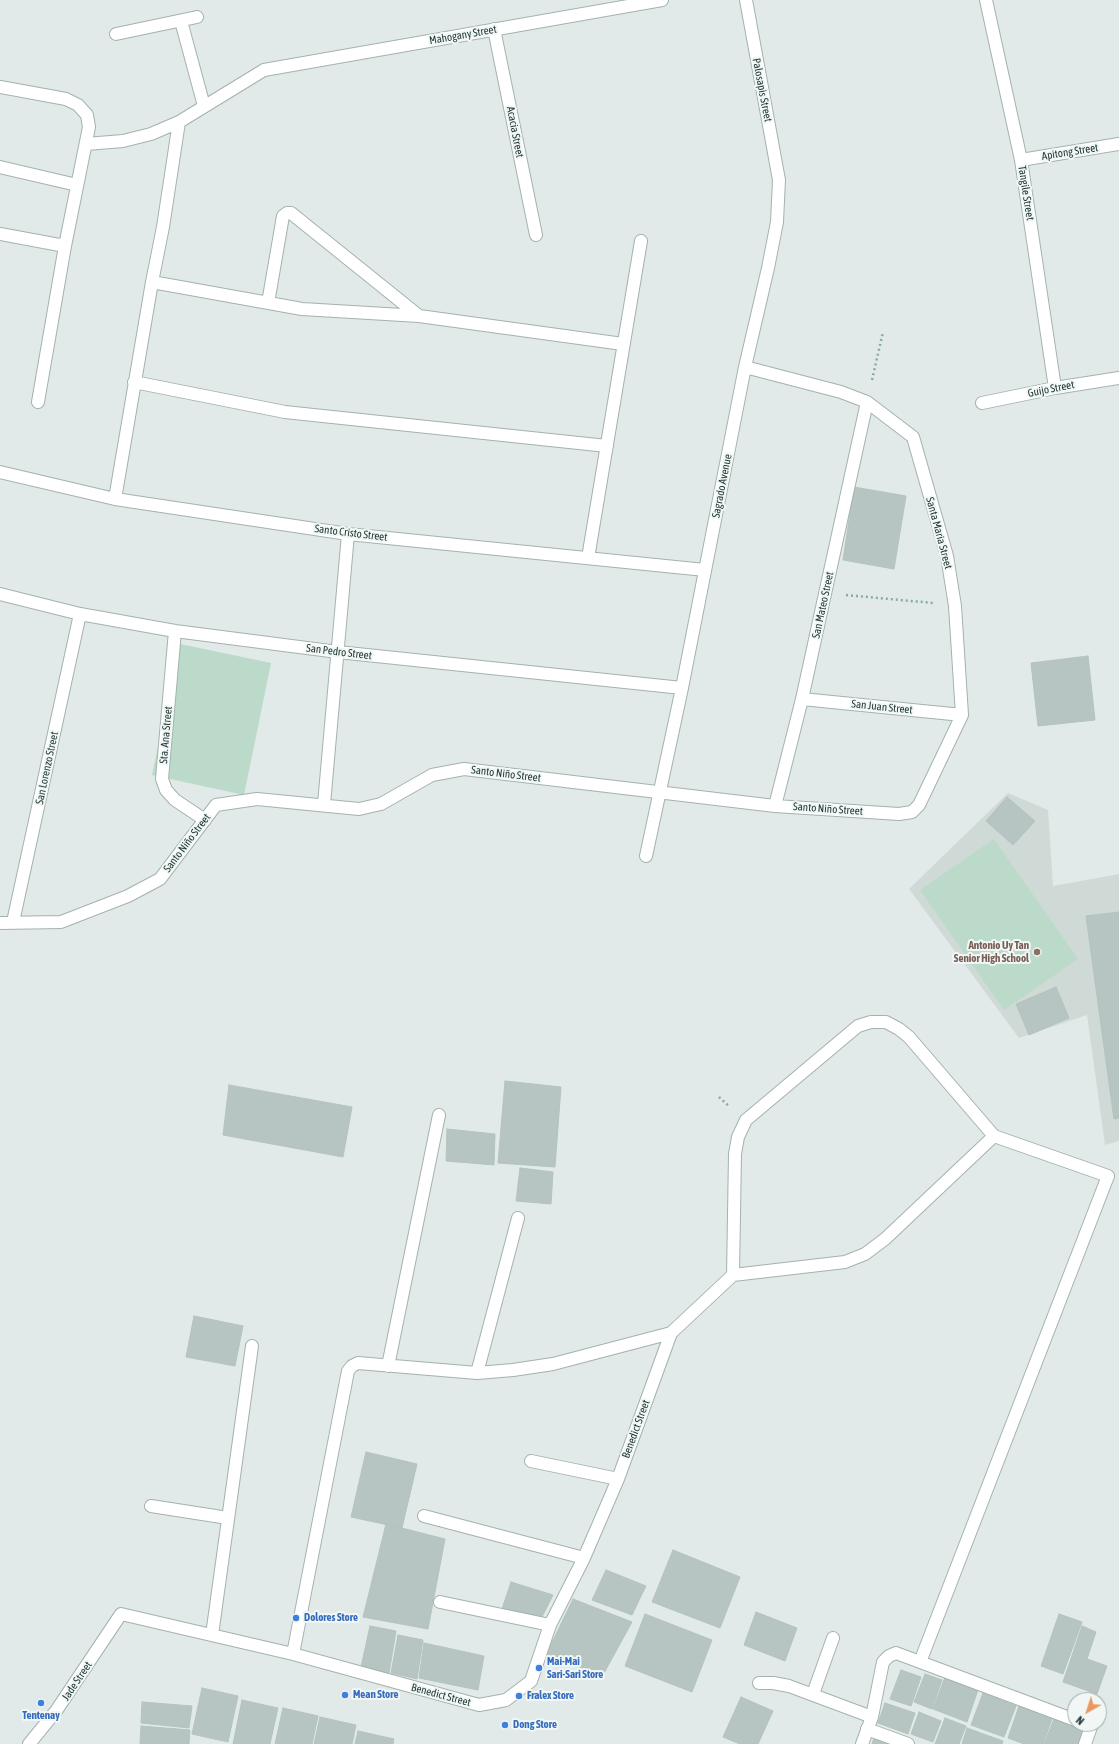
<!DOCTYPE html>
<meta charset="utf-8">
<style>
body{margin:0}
#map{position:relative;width:1119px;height:1744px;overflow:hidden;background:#e1eae8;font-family:"Asap Condensed",sans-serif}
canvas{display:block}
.north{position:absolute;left:1067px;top:1692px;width:40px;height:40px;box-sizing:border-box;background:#f1f7f5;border:1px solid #9eaba9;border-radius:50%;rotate:219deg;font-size:11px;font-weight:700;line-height:16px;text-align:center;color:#223a37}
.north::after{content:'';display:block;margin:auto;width:14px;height:18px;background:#e99960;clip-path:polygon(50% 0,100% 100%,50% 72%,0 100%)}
</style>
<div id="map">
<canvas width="1119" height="1744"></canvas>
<div class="north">N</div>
</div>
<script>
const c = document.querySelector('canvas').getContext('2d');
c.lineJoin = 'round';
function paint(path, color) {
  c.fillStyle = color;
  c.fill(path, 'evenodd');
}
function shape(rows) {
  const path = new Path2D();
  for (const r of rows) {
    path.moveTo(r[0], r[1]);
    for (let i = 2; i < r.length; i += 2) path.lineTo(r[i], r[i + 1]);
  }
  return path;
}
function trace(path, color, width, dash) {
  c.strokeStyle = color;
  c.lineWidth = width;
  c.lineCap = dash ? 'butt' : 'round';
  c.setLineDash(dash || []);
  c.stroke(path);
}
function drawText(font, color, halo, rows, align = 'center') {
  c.font = font + ' "Asap Condensed",sans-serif';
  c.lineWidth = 4;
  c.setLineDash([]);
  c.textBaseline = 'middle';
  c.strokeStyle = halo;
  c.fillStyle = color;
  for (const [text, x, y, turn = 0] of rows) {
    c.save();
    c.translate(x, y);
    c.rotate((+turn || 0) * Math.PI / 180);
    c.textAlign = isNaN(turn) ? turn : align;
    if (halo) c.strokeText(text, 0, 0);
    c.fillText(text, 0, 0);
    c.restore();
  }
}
paint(shape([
 [1008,793,1048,810,1053,886,1119,874,1119,1141,1105,1145,1087,1015,1019,1038,909,889]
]), '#cfdad7');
paint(shape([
 [180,644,271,663,244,795,152,775],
 [994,839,1078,959,1004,1010,920,890]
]), '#bbdac9');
const building = shape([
 [854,487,906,496,894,569,843,560,854,487],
 [1088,656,1095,720,1038,726,1031,663,1088,656],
 [1007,797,1035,821,1013,845,986,821,1007,797],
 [1119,912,1119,1118,1114,1119,1086,916,1119,912],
 [1056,987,1069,1018,1029,1035,1016,1004,1056,987],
 [505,1081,561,1087,555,1167,498,1163,505,1081],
 [229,1085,352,1107,343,1157,223,1135,229,1085],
 [447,1129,495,1134,494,1165,446,1161,447,1129],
 [520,1168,553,1172,551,1204,516,1201,520,1168],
 [194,1316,243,1326,235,1366,186,1357,194,1316],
 [366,1452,417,1464,402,1528,351,1517,366,1452],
 [386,1524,445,1539,428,1629,363,1617,386,1524],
 [673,1550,740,1577,720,1628,652,1602,673,1550],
 [606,1570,646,1586,632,1615,592,1600,606,1570],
 [511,1582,553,1595,542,1617,502,1609,511,1582],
 [573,1599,632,1622,603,1675,546,1655,573,1599],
 [756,1612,797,1628,785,1661,744,1645,756,1612],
 [645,1614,712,1640,692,1692,625,1666,645,1614],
 [1059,1614,1082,1622,1063,1674,1041,1666,1059,1614],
 [370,1626,396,1631,389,1673,361,1667,370,1626],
 [1082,1626,1096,1632,1087,1659,1107,1666,1097,1694,1063,1682,1082,1626],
 [398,1635,423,1640,417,1679,391,1673,398,1635],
 [424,1643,484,1656,478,1690,419,1678,424,1643],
 [901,1670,921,1677,911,1706,890,1699,901,1670],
 [925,1674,942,1680,932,1709,914,1702,925,1674],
 [945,1677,978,1690,967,1722,933,1709,945,1677],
 [202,1688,238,1696,228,1742,192,1734,202,1688],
 [983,1693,1016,1706,1004,1737,971,1725,983,1693],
 [741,1697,773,1711,758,1744,740,1744,723,1737,741,1697],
 [242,1700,278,1708,270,1744,233,1744,242,1700],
 [142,1702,192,1706,189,1728,141,1723,142,1702],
 [885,1703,915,1713,908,1734,878,1723,885,1703],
 [1019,1706,1052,1719,1043,1744,1024,1744,1008,1738,1019,1706],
 [283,1708,318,1716,312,1744,275,1744,283,1708],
 [919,1712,941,1721,933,1742,911,1734,919,1712],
 [320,1717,356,1725,352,1744,314,1744,320,1717],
 [945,1718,966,1726,959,1744,935,1744,945,1718],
 [1054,1719,1086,1731,1082,1744,1044,1744,1054,1719],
 [141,1726,190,1730,189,1744,140,1744,141,1726],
 [967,1728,1003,1741,1002,1744,962,1744,967,1728],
 [358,1731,394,1739,393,1744,355,1744,358,1731],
 [874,1738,890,1744,872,1744,874,1738]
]);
paint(building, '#b6c5c1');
trace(building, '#b3c3bf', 1);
const minor = shape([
 [986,0,1021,160,1055,388],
 [181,21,204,106],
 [494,29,536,235],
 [116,34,197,17],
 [0,87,66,99,78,105,87,115,89,127,65,246,38,402],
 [86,144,123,141,151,134,179,122,264,70,662,0],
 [1021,160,1119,144],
 [0,167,77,185],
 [0,234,65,246],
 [152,282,302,309,419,316,623,344],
 [268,303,283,216,287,213,291,213,419,316],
 [134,382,285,412,607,446],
 [982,403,1055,388,1119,378],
 [0,472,115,499,348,534,705,570],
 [115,499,152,282,163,227,179,122],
 [588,558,641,241],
 [0,594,80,614,175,631,338,652,682,688],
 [175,631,162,779,166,790,175,800,205,820],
 [802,699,962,715],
 [324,804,348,534],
 [775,806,802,699,867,402],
 [646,856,682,688,745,367,768,268,777,222,779,180,746,0],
 [13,922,80,614],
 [0,923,61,922,128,896,160,879,216,805,257,799,359,809,381,804,432,775,464,769,775,806,899,814,912,812,919,805,962,715,955,606,947,556,913,437,867,402,841,392,745,367],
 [733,1275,735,1154,738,1137,746,1120,858,1026,871,1022,886,1022,899,1029,909,1037,994,1136,1108,1176],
 [388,1366,439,1115],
 [477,1373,518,1218],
 [531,1461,618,1479],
 [151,1506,228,1518],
 [424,1516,584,1558],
 [440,1602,550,1625],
 [212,1635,252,1346],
 [293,1654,348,1371,352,1366,358,1363,477,1373,513,1370,553,1364,671,1333,733,1275,845,1262,865,1254,885,1239,994,1136],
 [920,1662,1108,1176],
 [759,1683,773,1683,789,1686,872,1717],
 [813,1694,833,1638],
 [867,1729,908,1744],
 [29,1744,56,1711,121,1614,293,1654,479,1705,506,1700,531,1681,550,1625,584,1558,618,1479,671,1333],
 [862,1744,872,1717,883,1662,889,1656,896,1653,1075,1720],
 [1085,1744,1092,1724]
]);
trace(minor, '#a4b2af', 14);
trace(shape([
 [872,380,883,332],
 [846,595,933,603],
 [719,1097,730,1107]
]), '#83aca6', 2.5, [2, 3]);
trace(minor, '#fff', 12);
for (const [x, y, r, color] of [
 [1037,952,4,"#8d6e63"],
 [296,1618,4,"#3f7fe0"],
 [539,1668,4,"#3f7fe0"],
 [345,1695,4,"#3f7fe0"],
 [519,1696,4,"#3f7fe0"],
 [41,1703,4,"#3f7fe0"],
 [505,1725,4,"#3f7fe0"]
]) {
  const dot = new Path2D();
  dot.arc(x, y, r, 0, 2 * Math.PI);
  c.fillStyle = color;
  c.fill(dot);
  trace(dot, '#f1f7f5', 1.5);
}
drawText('11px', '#223a37', '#f1f7f5', [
 ["Mahogany Street",463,35,-10],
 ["Palosapis Street",762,90,79],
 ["Acacia Street",515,132,79],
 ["Apitong Street",1070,152,-9],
 ["Tangile Street",1026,193,81],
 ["Guijo Street",1051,389,-11],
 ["Sagrado Avenue",722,486,-79],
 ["Santo Cristo Street",351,533,7],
 ["Santa Maria Street",939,533,75],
 ["San Mateo Street",823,605,-78],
 ["San Pedro Street",339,652,7],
 ["San Juan Street",882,707,6],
 ["Sta. Ana Street",166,735,-85],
 ["San Lorenzo Street",47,768,-78],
 ["Santo Niño Street",506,774,7],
 ["Santo Niño Street",828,809,4],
 ["Santo Niño Street",187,843,-53],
 ["Benedict Street",636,1429,-70],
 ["Jade Street",77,1681,-56],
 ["Benedict Street",441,1695,15]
]);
drawText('bold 11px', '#785e54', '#f1f7f5', [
 ["Antonio Uy Tan",1029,946],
 ["Senior High School",1029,959]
], 'right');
drawText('bold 11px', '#366cbe', '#f1f7f5', [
 ["Dolores Store",304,1618],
 ["Mai-Mai",547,1662],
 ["Sari-Sari Store",547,1675],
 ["Mean Store",353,1695],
 ["Fralex Store",527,1696],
 ["Tentenay",41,1716,"center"],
 ["Dong Store",513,1725]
], 'left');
</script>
